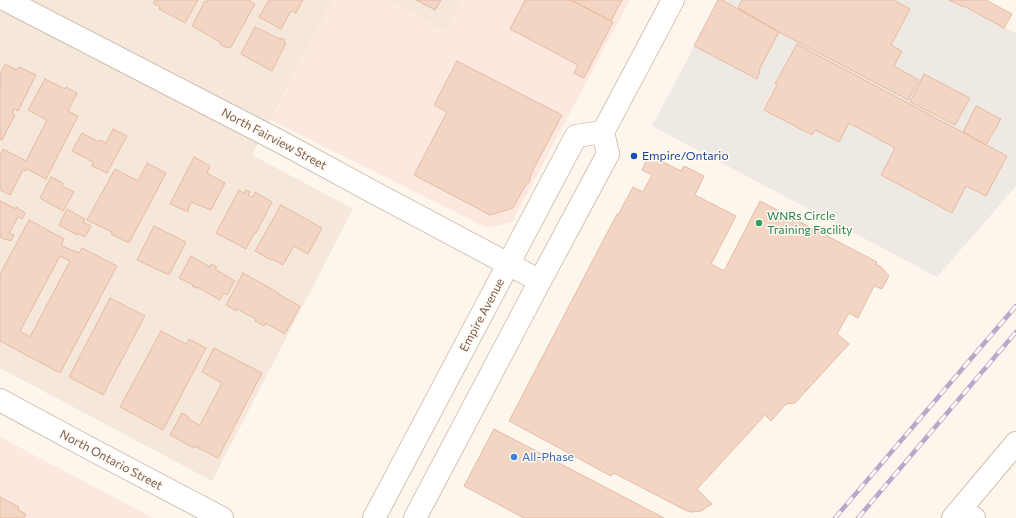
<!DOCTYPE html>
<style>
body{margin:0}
canvas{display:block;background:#fdf6ec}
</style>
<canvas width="1016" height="518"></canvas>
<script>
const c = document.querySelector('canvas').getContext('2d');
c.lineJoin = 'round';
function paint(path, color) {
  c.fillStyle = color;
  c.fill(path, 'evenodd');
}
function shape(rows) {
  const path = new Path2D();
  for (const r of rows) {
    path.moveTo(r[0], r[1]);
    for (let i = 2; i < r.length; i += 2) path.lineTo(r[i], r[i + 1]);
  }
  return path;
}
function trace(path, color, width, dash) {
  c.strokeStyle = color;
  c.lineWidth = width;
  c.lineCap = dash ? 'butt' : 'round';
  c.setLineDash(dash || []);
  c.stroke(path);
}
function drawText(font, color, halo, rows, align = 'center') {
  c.font = font + ' Commissioner,sans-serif';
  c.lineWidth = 3;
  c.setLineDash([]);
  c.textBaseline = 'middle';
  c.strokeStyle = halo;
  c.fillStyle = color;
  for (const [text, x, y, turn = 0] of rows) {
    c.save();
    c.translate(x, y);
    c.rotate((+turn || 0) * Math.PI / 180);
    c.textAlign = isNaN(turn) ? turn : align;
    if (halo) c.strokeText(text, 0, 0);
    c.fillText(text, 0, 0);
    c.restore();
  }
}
paint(shape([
 [0,0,333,0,252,155,353,209,212,481,0,368],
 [390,0,463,0,445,32]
]), '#f5e8da');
paint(shape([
 [333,0,390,0,445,32,463,0,630,0,512,222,487,228,271,120],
 [0,437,153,518,0,518]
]), '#fde8e0');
paint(shape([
 [719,0,953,0,1016,33,1016,186,937,277,652,126]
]), '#efe9e4');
const building = shape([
 [155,0,198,0,185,23,159,9,160,7,153,3,155,0],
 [208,0,248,0,255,4,231,47,227,48,221,45,220,42,192,26,205,1,207,2,208,0],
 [269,0,303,0,296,13,291,11,281,29,259,17,269,0],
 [416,0,441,0,435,10,416,0],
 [525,0,571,0,613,22,584,78,574,73,578,65,510,29,525,0],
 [571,0,622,0,611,21,571,0],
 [718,0,722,0,779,32,759,70,760,71,757,79,694,46,718,0],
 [742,0,894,0,910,9,891,45,902,51,894,66,919,80,908,100,779,32,738,8,742,0],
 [949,0,986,0,1012,14,1004,28,964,6,963,7,949,0],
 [255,27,280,39,281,38,285,40,284,42,286,43,272,71,241,54,255,27],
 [797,44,1007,156,986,196,966,186,952,213,881,175,895,148,849,123,839,142,815,130,812,135,764,110,777,85,775,84,797,44],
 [457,61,562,115,532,172,529,182,524,188,513,208,490,215,414,175,447,112,434,105,457,61],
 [5,64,17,70,19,67,36,75,18,111,14,109,12,114,15,115,2,140,0,139,0,82,2,78,0,78,0,74,5,64],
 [924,74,970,98,955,125,910,102,924,74],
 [45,79,65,89,66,87,77,93,68,111,78,116,46,179,27,169,26,171,23,170,10,195,0,190,0,156,3,149,26,161,47,120,28,110,45,79],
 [976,106,1001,119,986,145,963,132,976,106],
 [113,129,127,136,107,173,92,166,93,162,72,151,82,133,99,142,100,140,106,143,113,129],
 [649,155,681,171,684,166,704,176,695,195,736,216,711,264,724,271,760,201,877,262,876,264,881,267,889,276,882,289,874,286,858,318,849,313,837,334,849,344,795,403,786,404,771,421,765,415,697,489,712,504,701,511,691,512,685,510,614,473,611,476,509,421,617,214,618,215,633,187,643,192,652,175,642,170,649,155],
 [194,157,210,166,207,173,225,183,211,210,191,202,188,209,189,209,188,212,170,204,194,157],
 [147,163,166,173,129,243,111,234,112,232,87,220,115,169,138,181,147,163],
 [51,177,63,183,62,186,74,192,63,211,40,198,51,177],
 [239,190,244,193,246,190,250,192,248,195,253,197,255,192,272,202,256,233,254,233,246,249,216,233,239,190],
 [0,201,16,209,16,207,25,213,22,219,18,217,9,233,14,235,11,241,6,239,6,240,0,237,0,201],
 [281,205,322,228,308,254,294,246,283,265,272,259,271,260,255,251,281,205],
 [67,209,85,219,83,222,91,226,85,237,77,233,77,235,59,225,67,209],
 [29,220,64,239,61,245,71,250,72,250,79,253,82,248,117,266,60,373,0,341,0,274,29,220],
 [60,256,70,261,30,337,20,331,60,256],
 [154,226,186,242,169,275,137,260,154,226],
 [191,256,210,267,211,264,217,267,215,269,235,281,227,295,223,293,220,300,197,287,196,288,192,286,193,285,179,278,191,256],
 [243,273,279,293,278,294,300,306,285,334,265,323,264,326,255,321,256,319,237,309,236,311,226,305,243,273],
 [110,298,145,316,103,395,69,377,110,298],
 [161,331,186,344,189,339,206,348,163,430,120,407,161,331],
 [214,348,262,373,218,458,195,446,194,448,170,435,182,413,189,417,188,419,200,425,222,383,202,372,214,348],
 [494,429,664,518,524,518,464,486,494,429],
 [0,497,19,507,18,510,26,514,24,518,0,518,0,497]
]);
paint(building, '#f3d5c3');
trace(building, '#e6bba3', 1);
const minor = shape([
 [6,0,279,141,373,192,540,281],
 [0,400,89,448,222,518],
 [960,510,974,518]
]);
const secondary = shape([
 [374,518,576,136,603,132],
 [415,518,540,281,608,154,603,132,673,0],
 [953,518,1016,443]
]);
trace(minor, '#d1beb0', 24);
trace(secondary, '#d6c0b0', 24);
trace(minor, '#fff', 22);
trace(secondary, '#fff', 22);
const rail = shape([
 [835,518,1016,306],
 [858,518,1016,332]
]);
trace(rail, '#b9a8c9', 4.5);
trace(rail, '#fffaf3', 3, [9]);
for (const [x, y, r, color] of [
 [634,156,4,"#1a4fb4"],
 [759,223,4,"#2e9e5b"],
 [514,457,4,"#3f7fe0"]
]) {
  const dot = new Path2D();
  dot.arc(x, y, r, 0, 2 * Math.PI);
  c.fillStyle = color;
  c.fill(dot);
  trace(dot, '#fffaf3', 1.5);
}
drawText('12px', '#7a5c4d', '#fffaf3', [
 ["North Fairview Street",274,139,28],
 ["Empire Avenue",482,315,-62],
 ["North Ontario Street",111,460,28]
]);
drawText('12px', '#164399', '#fffaf3', [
 ["Empire/Ontario",642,156]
], 'left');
drawText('12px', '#27864d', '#fffaf3', [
 ["WNRs Circle",767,216],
 ["Training Facility",767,230]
], 'left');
drawText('12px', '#366cbe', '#fffaf3', [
 ["All-Phase",522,457]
], 'left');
</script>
